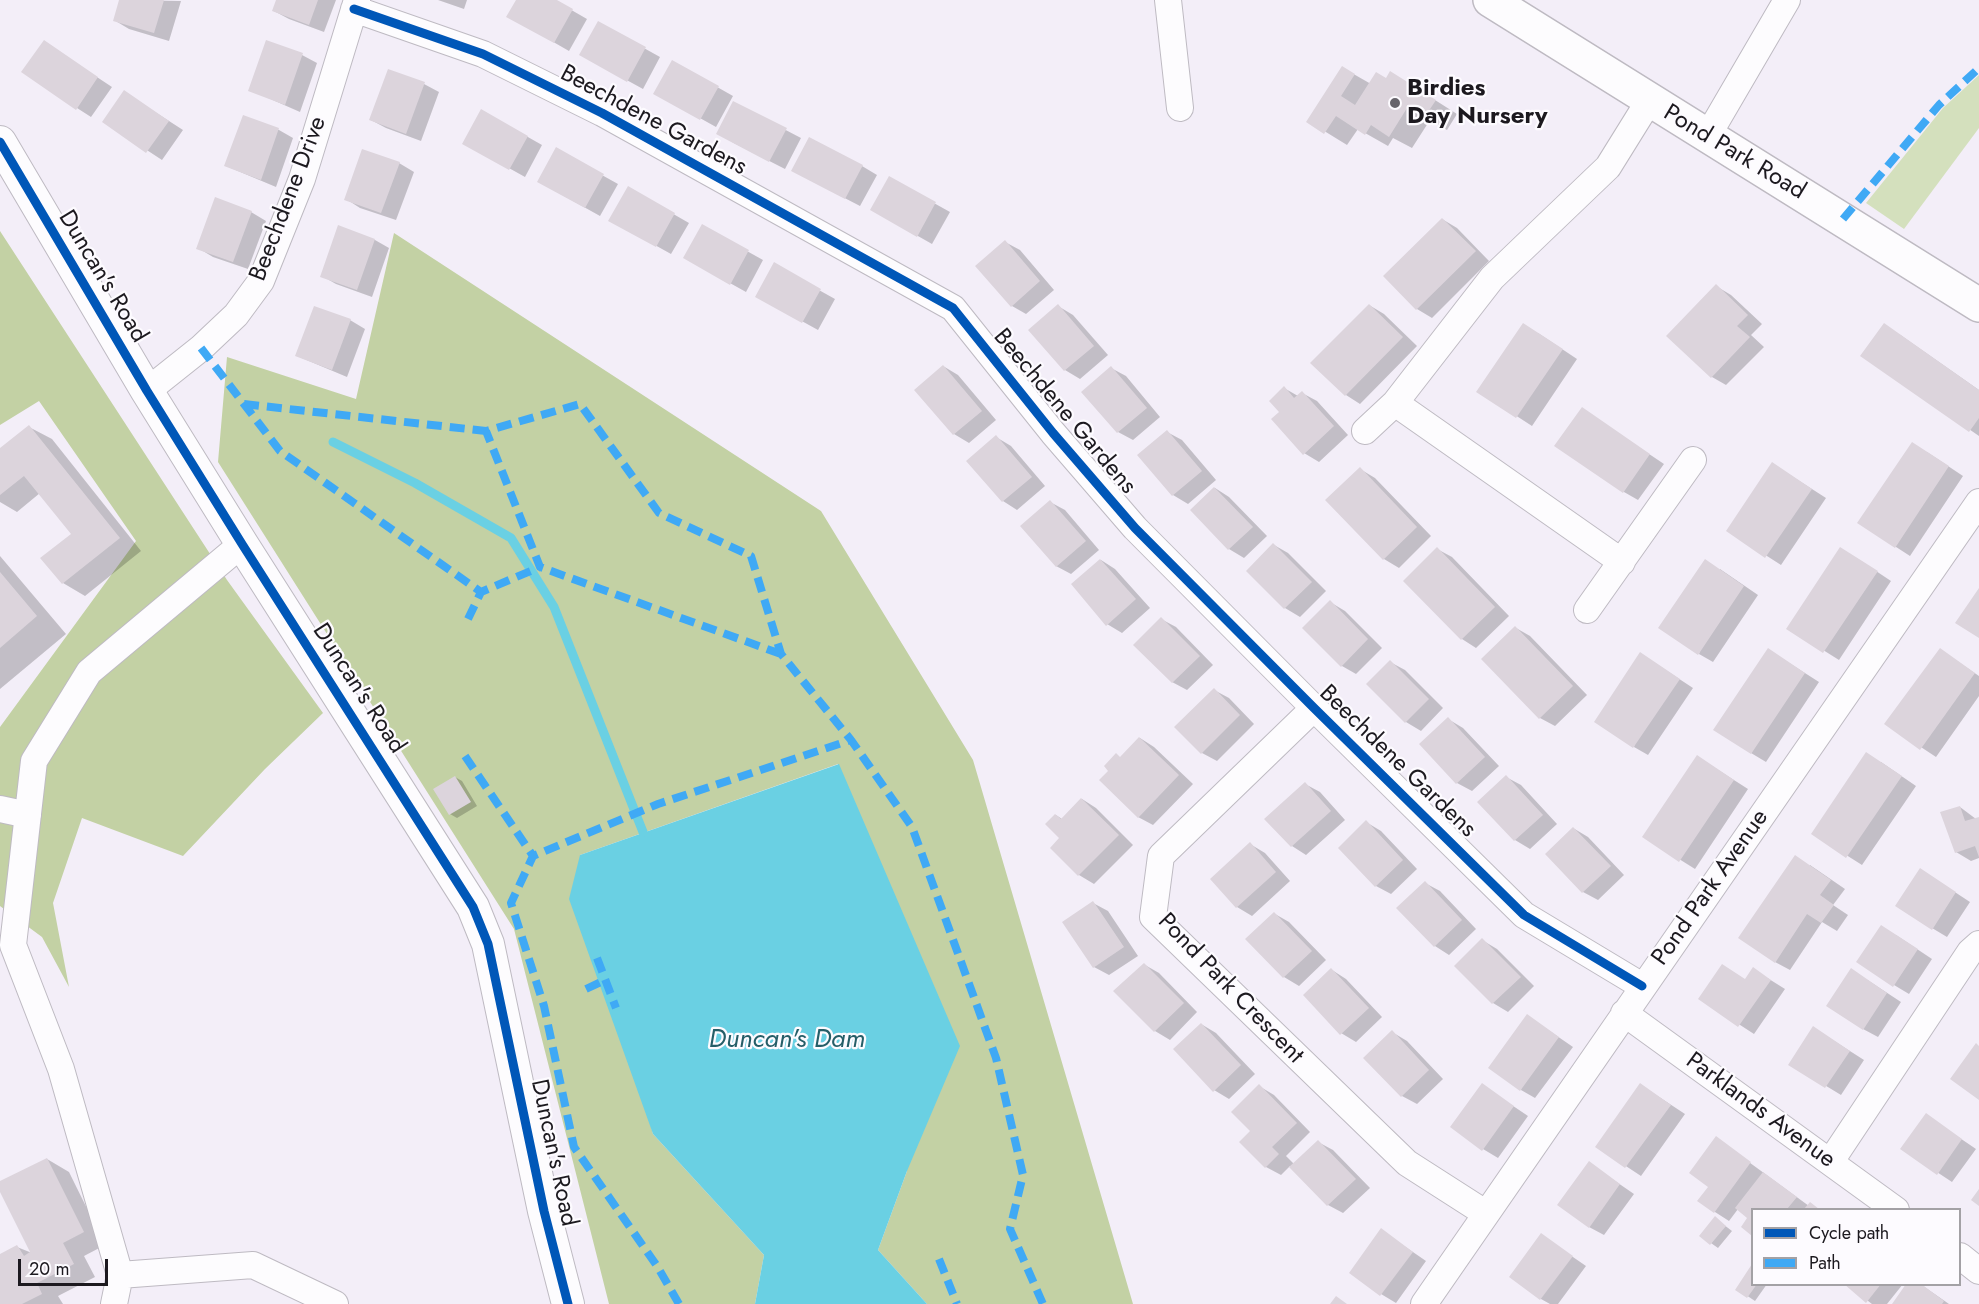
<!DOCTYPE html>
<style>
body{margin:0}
#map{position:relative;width:1979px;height:1304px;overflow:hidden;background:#f3eef8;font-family:Jost,sans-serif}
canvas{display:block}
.legend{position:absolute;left:1751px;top:1208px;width:210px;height:78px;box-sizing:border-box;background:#fdfbff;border:2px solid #a3a1a5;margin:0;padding:8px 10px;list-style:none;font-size:18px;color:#1c191f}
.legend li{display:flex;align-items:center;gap:12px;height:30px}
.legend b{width:30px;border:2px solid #a3a1a5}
.scale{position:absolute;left:18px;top:1259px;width:90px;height:27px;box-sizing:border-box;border:3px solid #1c191f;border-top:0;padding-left:8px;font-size:18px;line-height:21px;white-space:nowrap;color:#1c191f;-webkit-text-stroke:4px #fdfbff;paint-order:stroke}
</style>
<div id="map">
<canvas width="1979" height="1304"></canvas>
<ul class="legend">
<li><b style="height:8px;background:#0057b8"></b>Cycle path</li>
<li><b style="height:8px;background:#3fa9f5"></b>Path</li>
</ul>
<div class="scale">20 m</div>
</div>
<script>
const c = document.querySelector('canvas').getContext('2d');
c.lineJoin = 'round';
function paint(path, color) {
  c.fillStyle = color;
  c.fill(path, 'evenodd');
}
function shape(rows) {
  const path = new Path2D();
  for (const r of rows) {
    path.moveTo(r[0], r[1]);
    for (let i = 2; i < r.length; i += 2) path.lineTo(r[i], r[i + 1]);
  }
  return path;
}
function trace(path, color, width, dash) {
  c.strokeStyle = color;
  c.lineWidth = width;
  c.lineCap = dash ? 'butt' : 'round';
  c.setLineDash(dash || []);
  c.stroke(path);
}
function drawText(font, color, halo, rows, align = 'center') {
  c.font = font + ' Jost,sans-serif';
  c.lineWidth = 4.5;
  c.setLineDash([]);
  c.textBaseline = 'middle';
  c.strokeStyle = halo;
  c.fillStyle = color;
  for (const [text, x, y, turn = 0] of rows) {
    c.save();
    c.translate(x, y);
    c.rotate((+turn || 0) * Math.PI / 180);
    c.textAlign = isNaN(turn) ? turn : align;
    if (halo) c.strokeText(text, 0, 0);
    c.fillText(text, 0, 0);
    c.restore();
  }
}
paint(shape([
 [1979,75,1979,128,1904,229,1866,203,1943,108]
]), '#d4e0bd');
paint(shape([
 [0,231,227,580,323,713,265,769,183,856,82,818,53,903,69,987,42,937,0,906,0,727,136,541,39,401,0,425],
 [394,233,821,511,973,760,1133,1304,927,1304,878,1250,907,1171,838,764,580,855,653,1134,764,1255,755,1304,609,1304,514,929,218,462,227,357,356,399]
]), '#c3d1a4');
paint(shape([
 [839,764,960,1046,907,1171,878,1250,927,1304,755,1304,764,1255,653,1134,569,899,580,855]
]), '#6ad0e3');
paint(shape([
 [121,0,181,1,169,41,129,29,114,20],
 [278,0,336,0,324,32,289,19,274,11],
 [438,0,467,0,464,9],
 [517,0,554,0,587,19,569,51,508,16],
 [599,23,660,57,643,89,581,55],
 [44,42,112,87,91,117,77,108],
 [302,55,317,63,300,112,250,90],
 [673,62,733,96,716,127,655,93],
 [1343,68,1371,84,1386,79,1413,86,1457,114,1447,130,1430,120,1412,148,1393,138,1388,146,1358,129,1347,145,1308,121],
 [424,84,439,92,421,141,386,128,371,120],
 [124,92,183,130,162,160,104,122],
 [734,103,801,138,785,169,732,142],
 [482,111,542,145,525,177,464,143],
 [244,117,279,130,293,138,276,187,226,166],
 [557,150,618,184,600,216,539,182],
 [399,163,414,172,396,220,360,208,346,199],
 [862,166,877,175,860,206,808,179],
 [889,178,950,212,932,244,872,210],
 [628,188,689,223,671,254,610,220],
 [251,212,266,221,248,269,213,257,198,248],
 [1442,219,1457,228,1489,261,1432,318,1417,309,1385,276],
 [702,226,763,260,746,292,685,258],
 [339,227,375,240,389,248,372,297,336,284,322,276],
 [1005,242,1020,250,1054,290,1026,314,1012,306],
 [774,265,835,299,818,330,769,303],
 [1716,286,1731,295,1762,324,1751,335,1764,347,1726,385,1712,377],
 [1369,305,1384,314,1417,346,1360,404,1346,395],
 [1058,306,1073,315,1108,355,1080,379,1065,370],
 [350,320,365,329,347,377,297,356],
 [1538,333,1577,359,1532,426,1478,391],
 [1899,334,1979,390,1979,436,1863,356],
 [943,366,958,375,996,420,969,443,954,434],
 [1111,368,1126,376,1160,417,1133,440,1118,432],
 [1284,388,1298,396,1302,393,1317,401,1348,435,1319,462,1304,453,1282,412],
 [1582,409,1664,464,1638,500,1624,492],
 [29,427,52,439,141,551,85,596,63,583,73,534,40,493,17,512,0,502,0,450],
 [1167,432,1182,440,1216,480,1188,504,1173,495,1139,456],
 [996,437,1011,446,1045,486,1017,510,1003,501],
 [1927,452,1963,476,1910,556,1859,523],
 [1360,469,1375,478,1431,536,1399,568,1384,559],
 [1787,473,1826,498,1781,565,1728,531],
 [1215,488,1229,497,1267,536,1244,558,1229,549,1192,510],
 [1050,502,1065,510,1099,550,1071,574,1056,566],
 [1274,545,1288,553,1326,591,1300,617,1285,608,1248,571],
 [1437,549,1452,557,1509,616,1476,648,1462,639],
 [0,556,66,634,0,689],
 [1855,557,1891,581,1839,660,1788,628],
 [1101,560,1115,569,1150,608,1122,633,1107,624],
 [1720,569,1758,595,1713,662,1699,654],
 [1330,602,1345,611,1382,648,1356,674,1342,666],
 [1161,619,1176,627,1213,665,1187,690,1172,682],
 [1516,628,1530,636,1587,695,1555,726,1540,718],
 [1941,650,1979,676,1979,696,1936,757,1886,724],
 [1783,659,1819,682,1766,762,1751,753],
 [1390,662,1405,670,1443,708,1421,731,1406,722,1368,684],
 [1655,663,1693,688,1648,755,1634,747],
 [1214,690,1229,698,1254,724,1217,761,1202,753],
 [1448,719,1463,728,1499,766,1472,791,1457,783],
 [1140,738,1154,747,1193,784,1153,825,1138,817,1121,758],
 [1881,762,1916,786,1862,865,1813,834],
 [1712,766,1748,789,1695,869,1644,837],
 [455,777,462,781,477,806,457,818,450,814],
 [1506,777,1521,785,1557,824,1530,849,1515,840,1479,802],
 [1305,784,1320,792,1345,820,1306,855,1292,846],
 [1082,799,1096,808,1133,845,1094,884,1079,875,1052,848,1061,838,1056,815,1062,819],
 [1960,807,1976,819,1979,818,1979,858,1971,861,1956,852],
 [1366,822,1381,831,1417,869,1391,894,1376,886],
 [1573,828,1588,837,1624,875,1598,900,1583,892],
 [1250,844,1265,853,1290,881,1252,916,1237,907,1212,879],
 [1810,865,1845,889,1833,905,1848,915,1837,931,1822,922,1790,970,1775,962],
 [1935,879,1970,902,1947,937,1932,928],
 [1425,883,1440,891,1476,929,1449,955,1435,946],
 [1093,903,1108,911,1138,956,1109,975,1094,967],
 [1275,914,1289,922,1326,960,1299,986,1284,977,1248,939],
 [1896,935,1932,959,1909,994,1894,985],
 [1482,940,1497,949,1534,986,1508,1012,1493,1003,1456,966],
 [1145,965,1159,973,1197,1012,1170,1040,1155,1031,1116,991],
 [1753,969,1785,989,1754,1034,1700,999,1746,980],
 [1332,970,1346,979,1382,1017,1356,1042,1341,1033],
 [1866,979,1901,1002,1878,1037,1863,1029],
 [1528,1016,1573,1047,1535,1098,1521,1090],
 [1201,1024,1216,1033,1255,1074,1229,1099,1214,1090],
 [1392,1032,1407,1041,1443,1079,1417,1104,1402,1096],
 [1828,1037,1864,1060,1841,1095,1790,1064],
 [1482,1085,1528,1116,1498,1158,1483,1149],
 [1641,1085,1685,1114,1641,1176,1597,1147],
 [1259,1086,1274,1095,1310,1132,1286,1156,1294,1164,1318,1142,1333,1150,1370,1188,1343,1213,1328,1205,1290,1166,1281,1175,1266,1167,1252,1131],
 [1926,1115,1976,1149,1952,1182,1902,1149],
 [1716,1138,1809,1206,1819,1210,1752,1210,1752,1234,1743,1226,1749,1218,1738,1209,1729,1221,1715,1212,1699,1201,1710,1186],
 [47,1159,69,1172,105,1245,84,1256,95,1277,58,1296,63,1304,0,1304,0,1255,17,1247,32,1253,0,1189,0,1182],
 [1589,1163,1634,1194,1604,1235,1589,1227],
 [1715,1218,1732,1231,1718,1248,1701,1236],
 [1381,1230,1426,1261,1396,1303,1381,1294],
 [1541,1235,1586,1266,1558,1304,1550,1304,1541,1299,1511,1277],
 [1752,1266,1752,1284,1767,1284,1755,1301,1737,1289],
 [1846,1284,1903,1284,1887,1304,1872,1304],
 [1921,1284,1926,1288,1949,1304,1894,1304]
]), '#0003');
trace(shape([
 [333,442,415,483,511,538,554,607,643,832]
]), '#6ad0e3', 9);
paint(shape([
 [119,0,164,0,154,33,113,21],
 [276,0,318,0,309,25,272,11],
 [516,0,557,0,573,9,554,43,506,17],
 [598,21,646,47,627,82,579,55],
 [44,40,98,77,76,110,21,72],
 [266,40,303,53,285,105,248,91],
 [672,60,719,86,700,120,653,94],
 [1342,66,1355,74,1341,96,1355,105,1376,72,1386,78,1390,71,1436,100,1424,118,1407,108,1389,137,1371,125,1365,135,1336,116,1324,134,1306,122],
 [388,69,425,82,406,134,369,120],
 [124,90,169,121,146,153,102,122],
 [733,101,787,128,769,162,716,134],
 [481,109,528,136,509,170,462,144],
 [243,115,279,128,261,180,224,166],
 [809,137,863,165,845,199,791,171],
 [556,147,604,174,585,208,537,182],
 [362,149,400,162,381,213,344,200],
 [889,176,936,202,917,237,870,210],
 [628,186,675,213,656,247,608,221],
 [215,197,252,211,233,262,196,249],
 [1442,218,1476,251,1416,310,1383,276],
 [702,224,749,250,730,285,683,258],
 [338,225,375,239,357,290,320,277],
 [1005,240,1040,281,1011,307,975,266],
 [774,262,821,289,802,323,755,297],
 [1716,284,1748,315,1737,326,1750,337,1711,378,1666,336],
 [1058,304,1094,346,1064,371,1028,330],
 [1369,304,1403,337,1345,396,1310,363],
 [314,306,351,319,332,370,295,356],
 [1523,323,1563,349,1516,418,1476,392],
 [1884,323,1979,390,1979,418,1969,432,1860,356],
 [943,365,982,411,953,435,914,390],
 [1111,366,1147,408,1117,433,1081,392],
 [1284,386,1294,398,1302,391,1334,426,1303,455,1271,419,1279,412,1269,401],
 [1582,407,1650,454,1623,493,1554,446],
 [29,425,120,538,62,584,40,558,71,534,24,476,0,495,0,448],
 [1167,430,1202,471,1172,496,1137,455],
 [996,435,1032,477,1002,502,966,461],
 [1912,442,1949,466,1895,548,1857,523],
 [1772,462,1812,489,1765,558,1726,531],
 [1360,467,1417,527,1383,560,1325,500],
 [1214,487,1253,527,1228,550,1190,510],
 [1050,500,1086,541,1056,567,1020,526],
 [1273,543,1312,582,1284,609,1246,571],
 [1437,547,1495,607,1461,640,1403,581],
 [1840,547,1878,571,1823,653,1786,629],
 [1100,559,1136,599,1106,626,1071,584],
 [1705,559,1744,586,1698,655,1658,628],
 [0,572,37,616,0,648],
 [1979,588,1979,638,1955,623],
 [1330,600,1368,639,1341,667,1302,628],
 [1161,617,1200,656,1172,683,1133,645],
 [1515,626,1573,686,1539,719,1481,659],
 [1768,648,1805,673,1751,754,1713,730],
 [1940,648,1975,673,1920,750,1884,724],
 [1640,652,1680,679,1633,748,1594,722],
 [1390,660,1429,699,1405,723,1366,684],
 [1214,688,1240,715,1201,754,1174,727],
 [1448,717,1485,757,1456,784,1419,744],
 [1139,737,1179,775,1138,818,1099,780,1108,771,1104,766,1116,753,1120,757],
 [1866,752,1902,776,1846,858,1811,834],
 [1697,755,1734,780,1679,862,1642,837],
 [1506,775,1543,815,1514,841,1477,802],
 [455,776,471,802,449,815,433,789],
 [1305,782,1331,811,1291,847,1264,819],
 [1081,798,1119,835,1078,876,1050,848,1059,838,1045,824,1055,814,1061,819],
 [1960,806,1965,821,1979,817,1979,857,1975,846,1955,853,1940,812],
 [1366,820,1403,860,1375,887,1338,848],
 [1573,827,1611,866,1582,893,1545,854],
 [1250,842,1276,872,1236,908,1210,879],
 [1795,855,1831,880,1820,895,1834,905,1821,923,1807,914,1775,963,1738,938],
 [1920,868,1956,892,1932,930,1895,906],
 [1425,881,1462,920,1434,947,1396,908],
 [1093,901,1124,947,1093,968,1062,922],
 [1274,912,1312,951,1283,978,1245,939],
 [1881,925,1918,949,1893,987,1856,962],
 [1482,938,1521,977,1492,1004,1454,966],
 [1144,963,1184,1003,1154,1032,1113,991],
 [1722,964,1745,979,1753,967,1771,980,1738,1027,1698,999],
 [1331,968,1369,1008,1340,1035,1303,995],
 [1851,968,1887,993,1863,1030,1826,1006],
 [1527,1014,1559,1037,1520,1091,1488,1068],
 [1201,1023,1241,1065,1213,1092,1173,1049],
 [1813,1026,1850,1051,1825,1088,1788,1065],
 [1392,1030,1429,1070,1401,1097,1363,1058],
 [1976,1043,1979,1046,1979,1100,1950,1079],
 [1482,1083,1514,1106,1482,1151,1450,1127],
 [1640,1083,1671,1105,1625,1168,1595,1147],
 [1259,1084,1297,1123,1272,1147,1279,1154,1265,1168,1239,1142,1250,1131,1231,1112],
 [1926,1113,1962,1139,1937,1175,1900,1149],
 [1716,1136,1751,1162,1714,1213,1697,1201,1708,1187,1689,1173],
 [1318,1140,1356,1179,1327,1206,1289,1167],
 [47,1158,84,1232,63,1243,74,1264,37,1283,42,1294,22,1304,0,1304,0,1254,17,1245,24,1256,30,1252,0,1192,0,1181],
 [1589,1161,1620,1184,1589,1228,1557,1205],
 [1763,1172,1797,1197,1787,1209,1752,1209,1752,1236,1741,1227,1747,1218,1735,1208],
 [1979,1189,1979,1206,1971,1200],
 [1810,1202,1819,1209,1804,1209],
 [1715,1216,1726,1226,1710,1245,1699,1236],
 [1381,1228,1413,1252,1380,1296,1349,1273],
 [1541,1233,1573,1256,1540,1300,1509,1277],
 [1752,1264,1752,1284,1757,1284,1747,1298,1735,1290],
 [1844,1284,1881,1284,1866,1303],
 [1906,1284,1921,1284,1944,1301,1942,1304,1892,1304],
 [1336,1296,1347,1304,1330,1304]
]), '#dcd4dc');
const minor = shape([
 [1168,0,1180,108],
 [354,9,483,54,602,113,953,308,1053,433,1135,528,1314,708,1524,915,1642,986],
 [1707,137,1787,0],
 [147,391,201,348,236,315,261,281,302,179,357,0],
 [1395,403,1622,562],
 [1365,431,1395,403,1492,278,1608,167,1649,101],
 [1587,610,1693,460],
 [1314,708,1161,856,1153,917,1407,1163,1485,1213],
 [0,809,28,815],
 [1624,1013,1896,1210],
 [1831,1161,1970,952,1979,944],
 [1960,1256,1979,1271],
 [120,1275,253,1265,335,1304],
 [114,1304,120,1275,61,1069,13,945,34,761,89,672,242,544],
 [1424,1304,1979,502]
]);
const tertiary = shape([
 [0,142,147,391,242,544,473,907,488,944,544,1211,568,1304]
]);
const secondary = shape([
 [1490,0,1979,305]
]);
trace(minor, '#bebac2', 28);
trace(tertiary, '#bebac2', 34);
trace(secondary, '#bebac2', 36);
trace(minor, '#fdfcfe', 26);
trace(tertiary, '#fdfcfe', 32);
trace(secondary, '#fdfcfe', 33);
trace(shape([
 [1843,219,1939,105,1979,68],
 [201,348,280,451,481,592,540,567],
 [244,404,486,431],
 [468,619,481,592],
 [781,654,540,567,486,431,580,404,659,513,751,556,781,654,851,740],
 [465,756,533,856],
 [597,958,616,1008],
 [586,989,605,980],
 [939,1259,957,1304],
 [679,1304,657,1266,574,1147,544,1006,511,903,533,856,658,804,851,740,912,827,996,1058,1023,1175,1010,1229,1043,1304]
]), '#3fa9f5', 8, [15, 8]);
trace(shape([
 [354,9,483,54,602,113,953,308,1053,433,1135,528,1314,708,1524,915,1642,986],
 [0,142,147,391,242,544,473,907,488,944,544,1211,568,1304]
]), '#0057b8', 9);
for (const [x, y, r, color] of [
 [1395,103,6,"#67646b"]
]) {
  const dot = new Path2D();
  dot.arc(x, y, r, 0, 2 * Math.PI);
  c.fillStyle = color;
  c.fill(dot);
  trace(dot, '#fdfbff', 2);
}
drawText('bold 24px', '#1c191f', '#fdfbff', [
 ["Birdies",1407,89],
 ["Day Nursery",1407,117]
], 'left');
drawText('24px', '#1c191f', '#fdfbff', [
 ["Beechdene Gardens",653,121,28],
 ["Pond Park Road",1734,153,31],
 ["Beechdene Drive",289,199,-69],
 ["Duncan's Road",102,277,59],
 ["Beechdene Gardens",1064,412,50],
 ["Duncan's Road",358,689,57],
 ["Beechdene Gardens",1397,762,44],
 ["Pond Park Avenue",1711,888,-55],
 ["Pond Park Crescent",1230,989,46],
 ["Parklands Avenue",1760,1111,36],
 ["Duncan's Road",553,1153,78]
]);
drawText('italic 26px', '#255e68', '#fdfbff', [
 ["Duncan's Dam",787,1041]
]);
</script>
